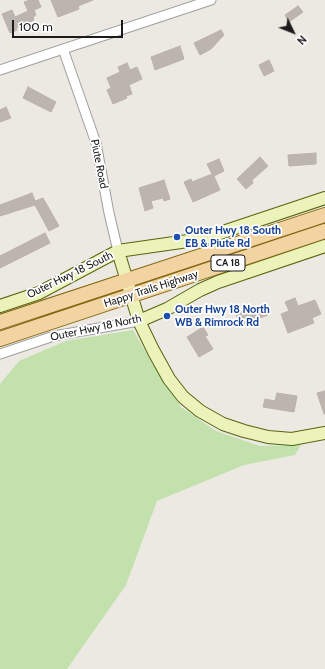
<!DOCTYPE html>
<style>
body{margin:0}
#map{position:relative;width:325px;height:669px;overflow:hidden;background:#ece9e2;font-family:Cabin,sans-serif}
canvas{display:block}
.north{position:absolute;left:273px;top:12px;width:40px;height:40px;-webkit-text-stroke:3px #fff;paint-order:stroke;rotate:133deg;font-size:11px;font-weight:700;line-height:16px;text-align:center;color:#1b1b1b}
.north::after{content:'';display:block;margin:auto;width:14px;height:18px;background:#1b1b1b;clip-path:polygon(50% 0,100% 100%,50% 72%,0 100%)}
.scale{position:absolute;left:12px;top:20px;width:111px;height:18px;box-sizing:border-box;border:2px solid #1b1b1b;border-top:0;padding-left:5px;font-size:12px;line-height:14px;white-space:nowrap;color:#1b1b1b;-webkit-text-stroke:3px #fff;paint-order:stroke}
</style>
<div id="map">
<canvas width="325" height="669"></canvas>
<div class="north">N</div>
<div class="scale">100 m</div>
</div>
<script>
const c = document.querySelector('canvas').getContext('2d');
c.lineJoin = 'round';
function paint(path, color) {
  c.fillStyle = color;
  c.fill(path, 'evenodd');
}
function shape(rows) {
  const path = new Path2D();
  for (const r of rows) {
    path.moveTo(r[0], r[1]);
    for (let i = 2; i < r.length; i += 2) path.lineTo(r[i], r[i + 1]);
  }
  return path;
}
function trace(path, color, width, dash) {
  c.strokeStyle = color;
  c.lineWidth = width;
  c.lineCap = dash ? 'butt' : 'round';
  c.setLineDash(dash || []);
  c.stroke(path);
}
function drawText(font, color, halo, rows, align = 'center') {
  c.font = font + ' Cabin,sans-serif';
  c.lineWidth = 3.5;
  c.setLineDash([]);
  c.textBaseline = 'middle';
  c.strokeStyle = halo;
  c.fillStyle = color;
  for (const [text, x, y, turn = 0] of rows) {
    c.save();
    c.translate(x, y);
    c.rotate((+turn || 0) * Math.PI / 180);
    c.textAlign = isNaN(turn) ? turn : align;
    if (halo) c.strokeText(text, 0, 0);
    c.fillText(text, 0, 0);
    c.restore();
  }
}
paint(shape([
 [133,330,152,363,181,407,216,431,260,446,301,445,295,455,244,465,157,501,126,585,67,669,0,669,0,384,19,361,66,341]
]), '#c3e1ac');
const building = shape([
 [30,0,38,0,41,7,34,10,36,15,33,17,34,20,16,28,17,30,10,33,2,14,12,10,15,17,28,11,24,2,30,0],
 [51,0,93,0,78,6,79,9,58,17,51,0],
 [298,6,303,12,289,22,285,15,298,6],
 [221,30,224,35,211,49,200,55,194,43,221,30],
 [180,46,184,59,155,70,151,57,180,46],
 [269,60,274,71,264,76,259,65,269,60],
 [127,63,130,70,137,67,142,79,129,85,132,94,126,96,127,98,113,104,107,90,111,88,107,78,120,72,118,67,127,63],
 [28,87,56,102,51,112,23,98,28,87],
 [6,107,11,118,0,122,0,110,6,107],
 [316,153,316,164,289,166,288,155,316,153],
 [260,157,268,166,252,180,253,183,246,189,237,179,260,157],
 [219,159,224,171,214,176,220,190,193,202,184,182,191,179,192,182,212,174,207,164,219,159],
 [164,180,170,199,164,201,163,198,151,201,153,208,145,211,139,188,164,180],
 [32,193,35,201,43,198,59,226,49,231,35,205,0,216,0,205,32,193],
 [45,233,50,243,0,268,0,256,45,233],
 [295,298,298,306,315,300,321,314,312,318,314,323,288,333,281,314,289,311,285,302,295,298],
 [264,304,268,315,257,319,258,322,245,327,244,324,240,325,236,314,264,304],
 [203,327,208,335,205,336,213,349,199,357,187,337,203,327],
 [325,391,325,414,324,414,317,393,325,391],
 [277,393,297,396,294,412,263,407,265,399,275,401,277,393]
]);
paint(building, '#bcb5af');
trace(building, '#bcb1a6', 1);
const street = shape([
 [63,49,96,143,109,213,118,251],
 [0,70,211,0],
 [0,354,54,336,139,321]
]);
const secondary = shape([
 [118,251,139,321,153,350,169,379,183,397,200,411,223,424,244,431,268,437,292,439,325,433],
 [0,306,39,293,118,251,202,239,325,198],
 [139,321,167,309,200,290,218,282,325,246]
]);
const primary = shape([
 [0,322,325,215],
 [0,339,325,231]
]);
trace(street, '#9f9f9f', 11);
trace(secondary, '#566510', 14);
trace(primary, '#84650f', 16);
trace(street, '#fff', 9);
trace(secondary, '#ebf2ba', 12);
trace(primary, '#f1d4a1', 14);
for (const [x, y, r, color] of [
 [177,237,4,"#1a4fb4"],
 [167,316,4,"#1a4fb4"]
]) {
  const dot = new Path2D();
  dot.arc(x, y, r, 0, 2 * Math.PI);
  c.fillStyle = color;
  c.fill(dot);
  trace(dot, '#fff', 1.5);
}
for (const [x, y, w] of [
 [228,263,34]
]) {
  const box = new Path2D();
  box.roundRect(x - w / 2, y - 8, w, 16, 3);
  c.fillStyle = '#fff';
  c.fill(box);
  trace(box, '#1b1b1b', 1);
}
drawText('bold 10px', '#1b1b1b', null, [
 ["CA 18",228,263]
]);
drawText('11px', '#1b1b1b', '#fff', [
 ["Piute Road",99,164,79],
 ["Outer Hwy 18 South",70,275,-26],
 ["Happy Trails Highway",151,289,-18],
 ["Outer Hwy 18 North",96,328,-12]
]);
drawText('bold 11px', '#164399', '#fff', [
 ["Outer Hwy 18 South",185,231],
 ["EB & Piute Rd",185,244],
 ["Outer Hwy 18 North",175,310],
 ["WB & Rimrock Rd",175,323]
], 'left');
</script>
